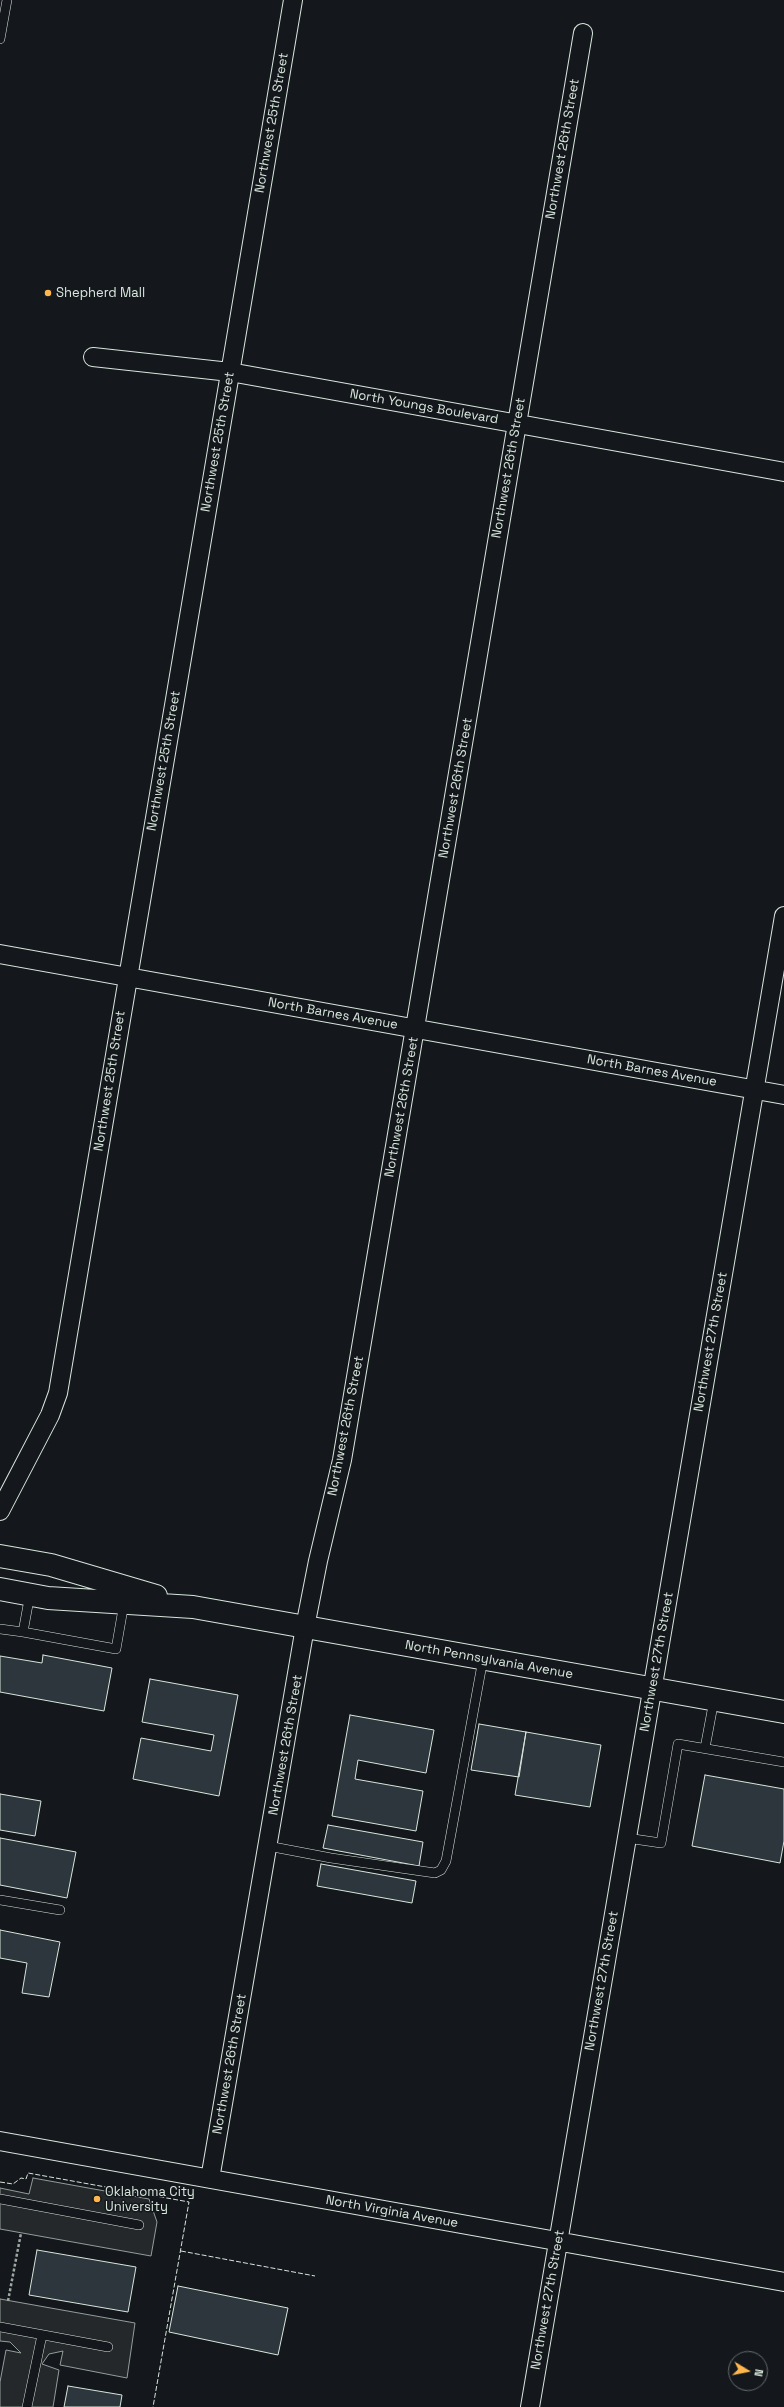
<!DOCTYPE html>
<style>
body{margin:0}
#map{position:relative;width:784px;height:2407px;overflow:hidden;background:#14181c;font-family:"Space Grotesk",sans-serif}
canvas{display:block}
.north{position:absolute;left:728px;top:2351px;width:40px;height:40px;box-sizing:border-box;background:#14181c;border:1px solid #626a69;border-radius:50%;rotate:100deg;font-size:11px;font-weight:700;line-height:16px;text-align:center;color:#d8e6dc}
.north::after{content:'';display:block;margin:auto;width:14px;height:18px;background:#ffb74d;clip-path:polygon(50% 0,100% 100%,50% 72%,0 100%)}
</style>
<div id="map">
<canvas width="784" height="2407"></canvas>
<div class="north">N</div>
</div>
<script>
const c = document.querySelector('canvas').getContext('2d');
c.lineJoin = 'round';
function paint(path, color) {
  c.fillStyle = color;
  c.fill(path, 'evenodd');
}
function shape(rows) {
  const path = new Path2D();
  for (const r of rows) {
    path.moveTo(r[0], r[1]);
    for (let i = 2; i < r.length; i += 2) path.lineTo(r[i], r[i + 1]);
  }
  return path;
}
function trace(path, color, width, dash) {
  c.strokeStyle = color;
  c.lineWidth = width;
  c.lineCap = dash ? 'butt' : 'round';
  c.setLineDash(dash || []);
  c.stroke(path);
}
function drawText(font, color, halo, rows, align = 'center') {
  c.font = font + ' "Space Grotesk",sans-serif';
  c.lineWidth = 3;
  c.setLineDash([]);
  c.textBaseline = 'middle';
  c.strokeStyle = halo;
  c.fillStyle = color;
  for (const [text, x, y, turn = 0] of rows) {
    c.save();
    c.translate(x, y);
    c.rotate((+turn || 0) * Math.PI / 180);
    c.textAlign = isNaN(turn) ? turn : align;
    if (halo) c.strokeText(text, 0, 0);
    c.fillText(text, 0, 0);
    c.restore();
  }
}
const parking = shape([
 [33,2178,149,2199,157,2222,151,2256,0,2229,0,2188,29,2194,33,2178],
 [0,2299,135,2323,127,2378,60,2365,63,2351,49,2354,42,2364,59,2370,53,2407,0,2407,0,2382,6,2350,21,2353,10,2342,0,2341,0,2299]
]);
paint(parking, '#24282b');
trace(parking, '#939e99', 1);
const building = shape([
 [43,1655,112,1668,104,1711,0,1692,0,1656,42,1663,43,1655],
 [150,1679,238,1695,219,1796,133,1779,141,1738,211,1751,214,1735,142,1722,150,1679],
 [350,1715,434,1730,426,1773,358,1760,355,1779,423,1791,416,1831,332,1816,350,1715],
 [479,1724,526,1732,519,1777,471,1770,479,1724],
 [526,1732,601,1745,590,1807,515,1795,526,1732],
 [705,1775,784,1789,784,1841,780,1863,692,1846,705,1775],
 [0,1794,41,1801,35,1836,0,1830,0,1794],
 [328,1825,423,1842,419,1866,323,1848,328,1825],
 [0,1838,76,1852,67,1898,0,1885,0,1838],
 [321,1864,416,1881,412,1903,317,1886,321,1864],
 [0,1930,60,1942,49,1997,22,1993,27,1963,0,1958,0,1930],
 [37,2250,136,2267,128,2312,29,2295,37,2250],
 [178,2286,288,2308,278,2355,169,2332,178,2286],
 [68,2386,122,2395,120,2407,64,2407,68,2386]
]);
paint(building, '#2c363c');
trace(building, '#d8e6dc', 1);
const service = shape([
 [0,39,7,0],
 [30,1594,23,1632,116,1649,124,1603],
 [0,1629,23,1632],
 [705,1748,714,1700],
 [627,1838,661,1843,678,1744,784,1762],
 [268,1846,331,1858,435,1873,441,1870,446,1861,483,1659],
 [0,1900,60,1910],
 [0,2199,139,2225],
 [0,2327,108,2347],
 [27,2407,42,2335]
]);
const minor = shape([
 [93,357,230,372,784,472],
 [0,954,784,1095],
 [0,1511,50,1415,58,1393,293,0],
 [0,2141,784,2282],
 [210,2179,305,1627,318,1561,342,1460,583,33],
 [530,2407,784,916]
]);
const secondary = shape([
 [0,1556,51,1565,156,1596],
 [0,1589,48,1598,193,1607,784,1712]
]);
trace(service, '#d8e6dc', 10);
trace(minor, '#d8e6dc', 20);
trace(secondary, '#d8e6dc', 24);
trace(shape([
 [8,2301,21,2233]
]), '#9da8a2', 2.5, [3, 2]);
trace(service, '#14181c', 9);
trace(minor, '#14181c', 18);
trace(secondary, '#14181c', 22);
trace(shape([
 [0,2182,13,2184,21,2178,26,2179,28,2173,189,2202,153,2407],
 [181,2251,315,2276]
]), '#d8e6dc', 1, [5, 2]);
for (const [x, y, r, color] of [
 [48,293,4,"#ffb74d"],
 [97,2199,4,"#ffb74d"]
]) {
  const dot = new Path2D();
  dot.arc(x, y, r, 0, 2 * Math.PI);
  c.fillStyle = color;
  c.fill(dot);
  trace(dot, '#14181c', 1.5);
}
drawText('13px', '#d8e6dc', '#14181c', [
 ["Northwest 25th Street",272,123,-80],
 ["Northwest 26th Street",563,149,-80],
 ["North Youngs Boulevard",424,407,10],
 ["Northwest 25th Street",218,442,-80],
 ["Northwest 26th Street",509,468,-80],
 ["Northwest 25th Street",164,761,-80],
 ["Northwest 26th Street",456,788,-80],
 ["North Barnes Avenue",333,1014,10],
 ["North Barnes Avenue",652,1071,10],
 ["Northwest 25th Street",110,1081,-81],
 ["Northwest 26th Street",402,1107,-80],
 ["Northwest 27th Street",711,1342,-80],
 ["Northwest 26th Street",346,1426,-79],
 ["North Pennsylvania Avenue",489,1660,10],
 ["Northwest 27th Street",657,1662,-80],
 ["Northwest 26th Street",286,1745,-80],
 ["Northwest 27th Street",602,1981,-80],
 ["Northwest 26th Street",230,2064,-80],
 ["North Virginia Avenue",392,2212,10],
 ["Northwest 27th Street",548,2300,-80]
]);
drawText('13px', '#d8e6dc', '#14181c', [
 ["Shepherd Mall",56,293],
 ["Oklahoma City",105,2192],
 ["University",105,2207]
], 'left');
</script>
